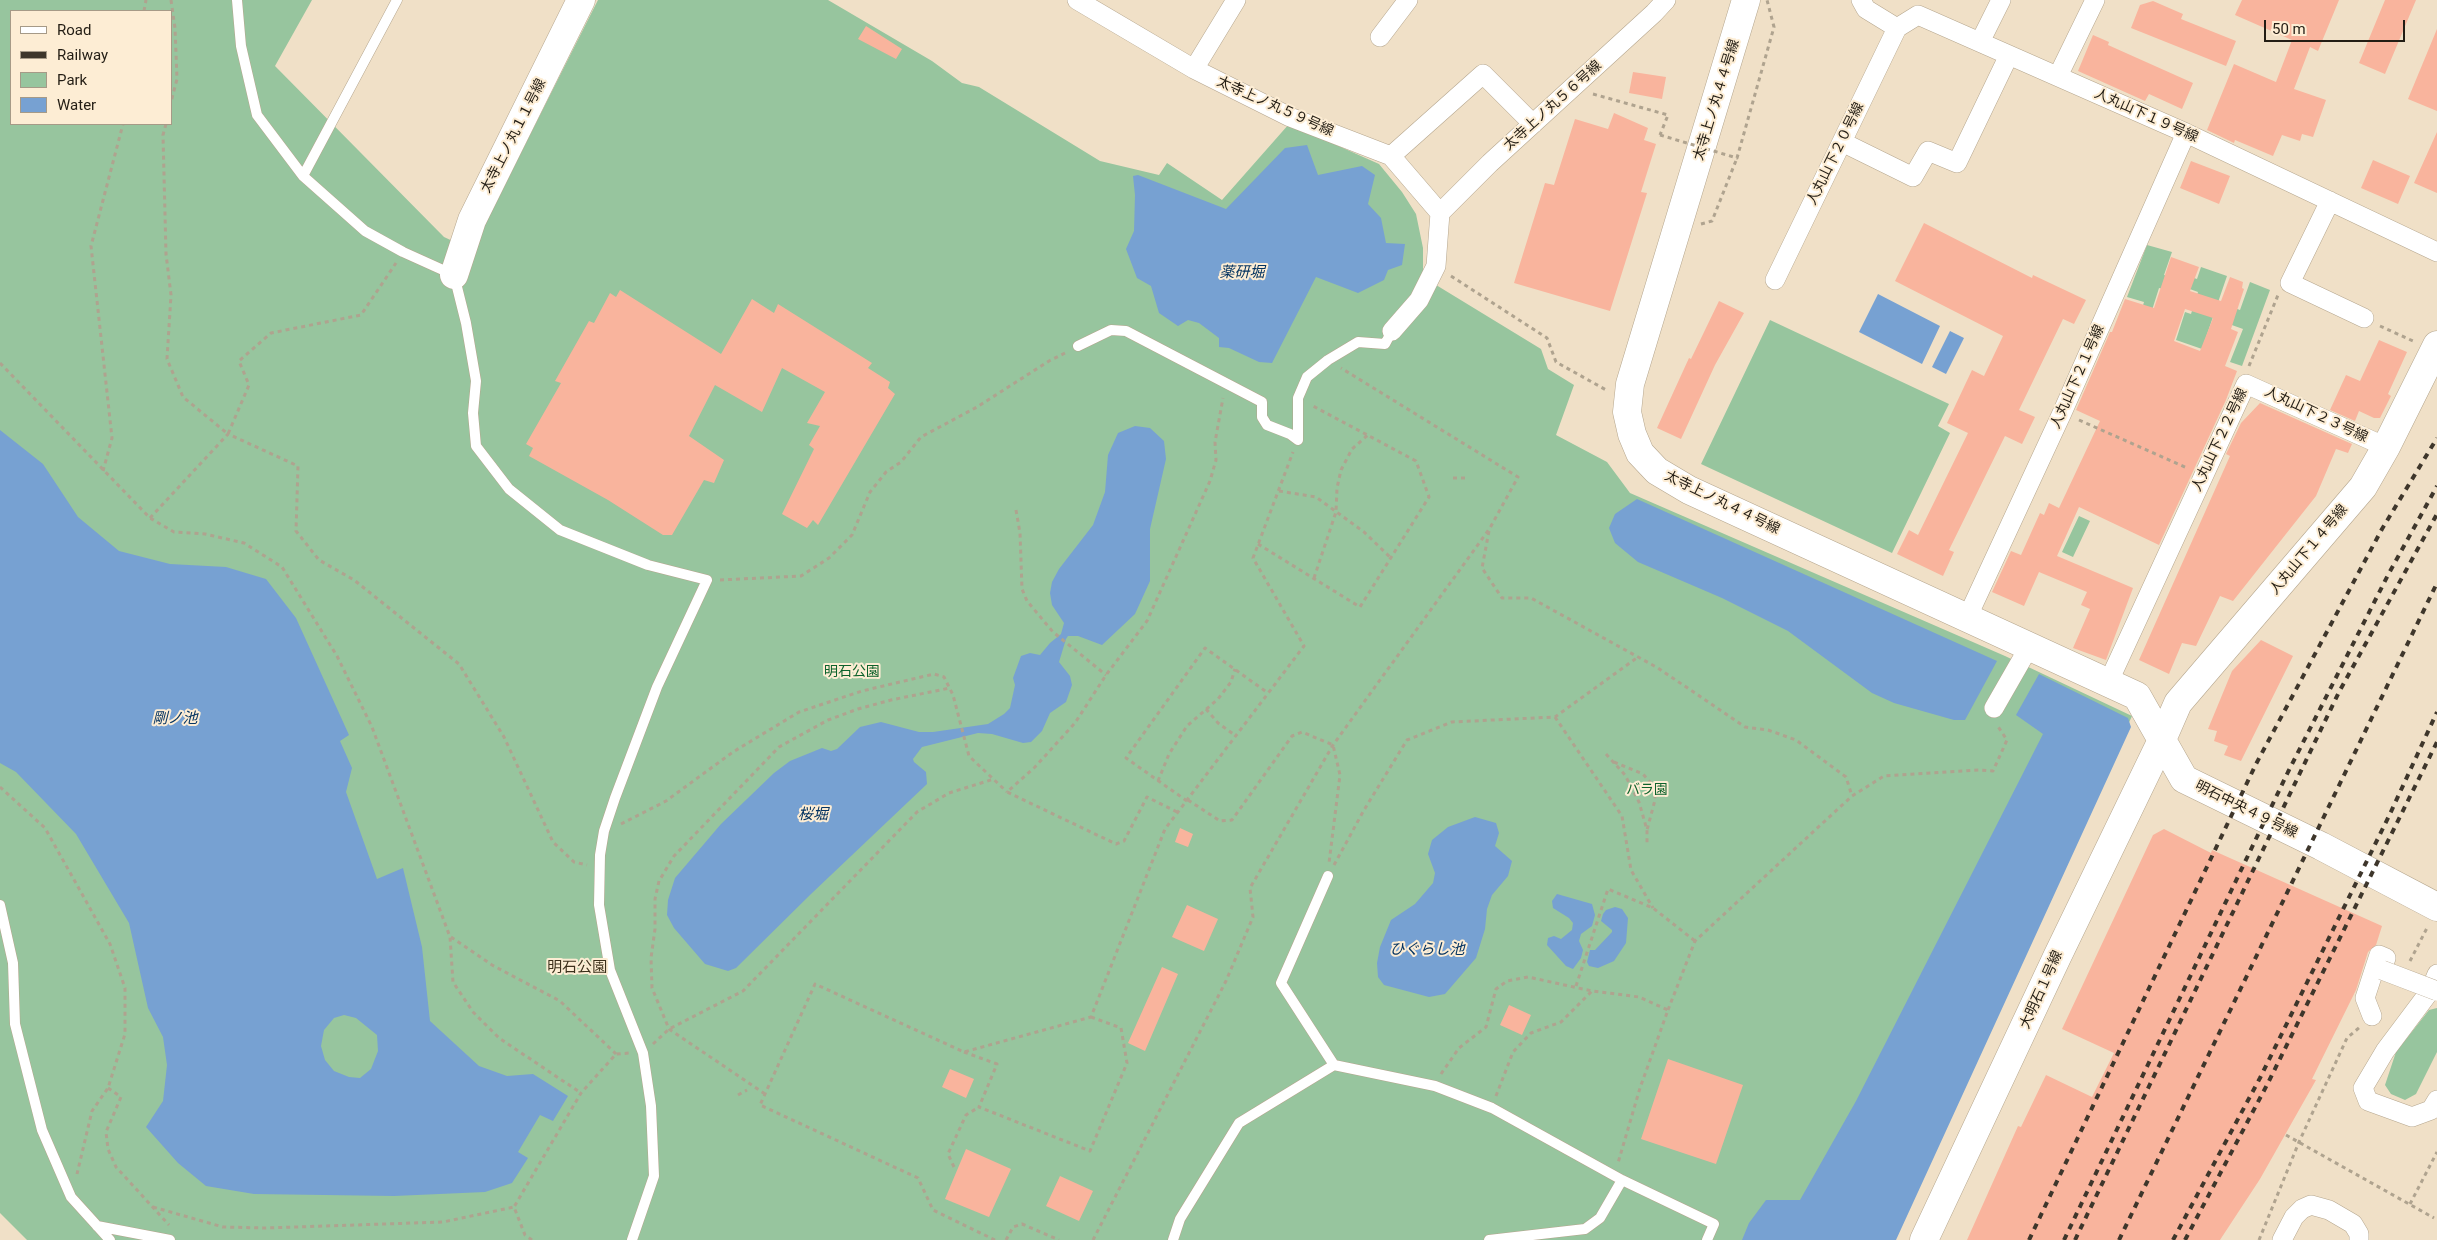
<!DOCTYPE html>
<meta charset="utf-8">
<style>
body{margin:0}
#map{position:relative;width:2437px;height:1240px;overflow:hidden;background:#f0e0c7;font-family:Roboto,sans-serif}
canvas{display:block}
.legend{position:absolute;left:10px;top:10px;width:162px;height:115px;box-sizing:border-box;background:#fdedd4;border:1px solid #a69a87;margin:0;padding:6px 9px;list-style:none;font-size:15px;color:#231d14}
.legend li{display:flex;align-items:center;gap:10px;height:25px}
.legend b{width:25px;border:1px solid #a69a87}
.scale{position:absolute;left:2264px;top:20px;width:141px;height:22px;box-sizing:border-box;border:2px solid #231d14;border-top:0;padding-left:6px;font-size:15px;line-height:18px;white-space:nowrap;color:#231d14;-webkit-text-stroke:4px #fdedd4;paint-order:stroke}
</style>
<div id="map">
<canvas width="2437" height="1240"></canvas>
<ul class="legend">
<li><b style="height:6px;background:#fff"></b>Road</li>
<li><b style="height:6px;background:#3e362b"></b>Railway</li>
<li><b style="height:14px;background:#97c59e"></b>Park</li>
<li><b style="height:14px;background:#77a1d2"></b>Water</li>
</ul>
<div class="scale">50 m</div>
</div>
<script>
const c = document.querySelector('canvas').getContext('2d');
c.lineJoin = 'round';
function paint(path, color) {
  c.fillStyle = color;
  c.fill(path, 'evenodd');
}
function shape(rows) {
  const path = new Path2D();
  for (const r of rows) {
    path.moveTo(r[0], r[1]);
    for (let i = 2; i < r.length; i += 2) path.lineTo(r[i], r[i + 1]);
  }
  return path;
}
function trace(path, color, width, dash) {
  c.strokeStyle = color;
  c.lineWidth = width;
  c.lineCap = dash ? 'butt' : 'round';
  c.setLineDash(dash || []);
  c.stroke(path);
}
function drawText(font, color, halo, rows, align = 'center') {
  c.font = font + ' Roboto,"Noto Sans JP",sans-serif';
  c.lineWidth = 4;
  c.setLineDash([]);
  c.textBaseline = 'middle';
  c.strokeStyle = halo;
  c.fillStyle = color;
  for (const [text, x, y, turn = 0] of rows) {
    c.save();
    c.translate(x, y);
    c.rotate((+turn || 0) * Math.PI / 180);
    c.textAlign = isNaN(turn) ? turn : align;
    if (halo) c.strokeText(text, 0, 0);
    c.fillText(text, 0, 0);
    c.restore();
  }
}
paint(shape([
 [0,0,312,0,275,66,444,237,472,250,598,0,828,0,932,61,962,83,979,87,1100,161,1159,175,1167,163,1222,200,1289,124,1379,164,1402,192,1416,214,1423,248,1423,277,1541,349,1548,369,1574,385,1556,435,1607,462,1630,493,2005,656,2132,716,1889,1240,27,1240,0,1213],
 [11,11,171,11,171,124,11,124],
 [2147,245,2172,252,2164,275,2167,276,2163,289,2159,288,2147,326,2138,323,2144,302,2127,297],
 [2201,267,2227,276,2202,349,2176,340,2185,312,2191,314,2198,292,2187,288,2191,277,2197,279],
 [2250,282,2270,290,2242,366,2230,362,2243,329,2215,319,2221,303,2240,310],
 [1770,320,1949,404,1938,426,1950,433,1892,553,1701,464],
 [2079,516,2090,521,2073,557,2062,552],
 [2437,1008,2437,1052,2416,1094,2405,1100,2391,1094,2385,1085,2396,1052,2429,1010]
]), '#97c59e');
paint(shape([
 [1307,145,1318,175,1362,166,1375,175,1368,204,1381,218,1386,243,1405,244,1402,265,1388,270,1384,280,1358,293,1316,277,1272,363,1259,362,1229,348,1219,347,1219,338,1199,323,1188,320,1178,326,1159,313,1151,286,1137,278,1126,249,1134,231,1135,195,1133,176,1138,175,1226,209,1285,148],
 [1878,294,1940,326,1922,364,1859,332],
 [1950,331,1964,338,1946,374,1932,367],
 [1135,426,1150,428,1164,441,1166,459,1150,529,1150,581,1135,614,1102,645,1078,636,1068,636,1066,639,1059,662,1070,676,1072,685,1066,702,1050,713,1042,731,1031,742,1023,743,992,734,978,733,922,747,913,759,914,762,926,772,927,784,811,894,736,968,728,971,705,964,674,928,667,915,668,900,675,878,721,824,774,773,790,761,822,748,831,751,837,749,860,727,881,722,919,732,933,732,988,724,1004,714,1010,708,1015,685,1013,678,1021,656,1030,653,1040,655,1050,643,1061,634,1064,623,1052,605,1050,593,1052,582,1059,569,1093,525,1105,492,1108,455,1118,433],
 [0,430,43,464,78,517,119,551,170,564,226,567,266,579,296,618,349,735,340,741,352,768,346,792,377,879,403,868,422,947,430,1021,479,1066,507,1076,533,1074,568,1096,553,1121,540,1115,518,1152,528,1158,512,1183,485,1192,394,1196,254,1194,206,1186,178,1163,146,1127,163,1101,167,1065,163,1037,148,1008,129,923,76,834,16,772,0,763],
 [344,1015,356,1018,377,1035,378,1051,371,1069,360,1078,349,1077,334,1071,325,1060,321,1046,324,1030,334,1018],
 [1637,499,1997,661,1965,720,1954,720,1894,703,1872,693,1788,631,1722,598,1638,562,1615,543,1609,528,1615,514],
 [2039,674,2128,718,2131,727,1896,1240,1742,1240,1749,1223,1766,1200,1800,1200,1856,1101,2043,734,2016,715],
 [1475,817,1496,823,1499,833,1495,846,1512,861,1508,876,1492,895,1487,909,1485,929,1476,958,1445,994,1429,997,1384,985,1378,977,1377,963,1380,947,1391,920,1415,904,1433,883,1435,873,1428,854,1432,840,1448,827],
 [1557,894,1592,904,1595,915,1592,926,1581,934,1579,941,1583,950,1581,958,1573,969,1566,966,1547,945,1548,938,1554,936,1561,939,1572,930,1573,923,1569,918,1553,908,1552,901],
 [1615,907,1622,909,1628,918,1626,943,1614,961,1598,968,1589,966,1587,962,1590,950,1595,950,1612,932,1612,930,1601,921,1603,914,1606,910]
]), '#77a1d2');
paint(shape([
 [2242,0,2339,0,2318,51,2310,47,2294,89,2326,100,2313,137,2302,134,2300,141,2282,135,2273,156,2235,140,2234,143,2207,130,2234,64,2276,82,2292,40,2235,15],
 [2385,0,2416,0,2385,74,2359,63],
 [2153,1,2183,14,2181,19,2236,41,2226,66,2131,28,2140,5],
 [866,26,902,49,896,59,858,39],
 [2437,29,2437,111,2408,99],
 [2093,35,2109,42,2108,45,2193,83,2182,109,2149,94,2145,101,2078,71],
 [1633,72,1666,77,1662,99,1629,93],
 [1614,113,1648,128,1644,140,1656,144,1641,192,1647,193,1610,311,1514,283,1545,183,1554,185,1575,119,1608,129],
 [2437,132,2437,193,2414,183],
 [2373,160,2410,176,2398,204,2361,188],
 [2191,161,2230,176,2219,204,2180,188],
 [1924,223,2032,278,2033,275,2086,300,2074,324,2063,319,2019,410,2035,417,2022,444,2005,436,1949,550,1954,552,1943,576,1897,554,1909,530,1918,535,1968,433,1947,423,1972,370,1984,376,2003,336,1895,281],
 [2171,257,2199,267,2190,291,2221,301,2230,277,2243,282,2242,288,2244,289,2231,329,2238,332,2225,366,2237,371,2226,400,2159,545,2079,507,2057,556,2133,588,2106,660,2073,648,2090,609,2081,605,2087,592,2039,572,2024,606,1992,592,2011,551,2021,555,2040,513,2044,515,2049,503,2059,508,2100,421,2076,410,2110,332,2112,332,2125,299,2154,308],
 [2185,309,2213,318,2200,351,2174,341],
 [620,290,721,354,752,299,774,313,778,304,872,363,868,368,890,382,888,388,895,394,818,525,813,520,807,528,782,514,814,449,809,445,820,426,807,423,825,392,782,368,762,412,715,385,689,436,724,460,714,483,704,480,672,535,663,535,608,500,529,456,533,448,526,444,561,383,555,381,589,321,594,323,610,293,616,297],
 [1719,301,1744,313,1715,365,1681,439,1657,428,1689,358,1691,359],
 [2379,340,2407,352,2388,394,2391,396,2380,418,2374,418,2359,411,2355,421,2330,410,2346,375,2360,381],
 [2260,403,2352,444,2348,453,2336,449,2316,496,2233,601,2220,596,2196,646,2182,643,2169,674,2139,660,2230,456,2226,454,2241,423],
 [2261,640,2293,656,2241,761,2224,755,2228,746,2214,741,2217,731,2208,729,2232,671],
 [1180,828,1193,834,1188,847,1175,842],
 [2164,829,2211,853,2212,850,2382,926,2376,945,2368,952,2356,990,2312,1079,2316,1080,2260,1179,2220,1240,1967,1240,2018,1126,2021,1127,2046,1075,2092,1097,2114,1053,2062,1029,2153,835],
 [1187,905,1218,919,1204,951,1172,937],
 [1162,967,1178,974,1145,1051,1128,1043],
 [1509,1005,1531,1015,1522,1035,1500,1025],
 [1668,1059,1743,1085,1716,1164,1641,1139],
 [950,1069,974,1079,966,1098,942,1087],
 [966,1149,1011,1169,989,1217,945,1199],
 [1060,1176,1093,1191,1079,1221,1046,1206]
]), '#f9b49d');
const lane = shape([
 [237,0,241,46,257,115,303,176,365,231,403,252,454,275,466,323,476,381,473,413,476,446,509,489,560,530,648,565,707,580,657,687,615,798,604,831,600,855,599,905,610,970,643,1053,651,1106,654,1176,632,1240],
 [303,176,397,0],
 [1078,346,1111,330,1126,331,1262,402,1262,417,1267,425,1290,434,1298,440,1298,398,1307,377,1328,360,1358,342,1385,344,1392,331],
 [1328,876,1281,983,1334,1065],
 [0,905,13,963,15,1024,42,1130,71,1197,110,1240],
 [97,1226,170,1240],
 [1173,1240,1180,1219,1239,1123,1334,1065,1435,1086,1492,1108,1622,1180,1714,1224,1707,1240],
 [1489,1240,1585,1229,1600,1218,1622,1180]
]);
const street = shape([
 [1077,0,1194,69,1290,117,1391,156,1440,213,1436,266,1419,300,1392,331],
 [1861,0,1866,9,1897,28,1918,15,2186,133,2437,252],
 [1380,37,1408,0],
 [1980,42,2001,0],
 [1194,69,1236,0],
 [2058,76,2095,0],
 [1842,142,1913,177,1928,151,1957,163,2009,55],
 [1391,156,1483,74,1533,124],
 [2330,201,2290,283,2364,318],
 [1440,213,1490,163,1654,13,1666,0],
 [1775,280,1897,28],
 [1967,618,2062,413,2186,133],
 [2108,683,2246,384,2386,447],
 [1994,708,2029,647],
 [2437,974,2430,991,2385,1051,2363,1088,2368,1101,2412,1117,2431,1110,2437,1100],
 [2372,1016,2365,998,2379,955,2386,958,2382,970],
 [2282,1240,2294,1217,2302,1209,2311,1205,2329,1210,2353,1224,2359,1234,2359,1240]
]);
const secondary = shape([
 [1746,0,1630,384,1627,412,1632,434,1640,453,1657,471,1689,490,2137,696,2184,779,2321,846,2437,907],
 [454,275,472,220,581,0],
 [1924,1240,2057,957,2161,742,2178,703,2363,487,2386,447,2437,345]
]);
trace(lane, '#b5a68e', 11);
trace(street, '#b5a68e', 20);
trace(secondary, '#b5a68e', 29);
trace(shape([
 [171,0,175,28,177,79,171,102],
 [144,11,146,0],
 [1593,94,1668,115,1660,135],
 [166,124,163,135,166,254,171,295,167,359,183,397,228,434,249,385,239,361,271,333,361,315,396,263],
 [1701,224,1712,221,1737,158],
 [1451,276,1547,338,1556,362,1608,391],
 [2380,326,2413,341],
 [0,363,150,518,174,532,205,534,244,543,282,567,337,656,372,727,450,937,453,982,473,1012,499,1038,581,1093],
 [2249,366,2278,295],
 [2079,420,2187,468],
 [103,471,112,438,91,246,123,124],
 [1453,478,1465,478],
 [1279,491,1316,497,1364,532,1391,558],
 [1016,510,1020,533,1022,589,1027,601,1053,632,1106,675],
 [150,518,228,434,298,466,296,531,319,560,354,580,459,664,504,737,553,842,574,862,587,865],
 [1489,531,1482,568,1502,598,1531,598,1658,668,1745,727,1768,730,1796,740,1846,777,1852,796],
 [1258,544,1360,607,1429,497,1416,461,1311,405],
 [1314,578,1336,512,1337,488,1341,470,1352,449,1369,434],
 [720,580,801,576,829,558,852,535,870,492,886,472,901,462,921,437,977,407,1049,361,1067,352],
 [1206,709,1218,723,1236,736],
 [1555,717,1622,816,1631,870,1653,908],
 [1606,754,1625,775,1639,802,1647,830,1647,846],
 [1614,762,1643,774,1655,788,1655,800,1647,830],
 [1158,781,1169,754,1187,726,1218,699,1231,682,1235,669],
 [0,787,45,828,110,944,125,988,125,1034,108,1088,92,1111,77,1174],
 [1188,800,1220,821,1232,820,1292,736,1302,732,1333,745,1340,775,1329,863],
 [1187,801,1126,758,1205,648,1268,693],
 [1177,812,1147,797,1124,841,1116,844,1007,792,1035,767,1075,723,1106,675,1147,621,1210,481,1216,460,1215,442,1223,398],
 [621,824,666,801,733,752,799,712,862,691,934,674,944,677,953,695,969,756,1007,792],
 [1334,865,1364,810,1407,740,1452,722,1555,717,1638,657],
 [451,937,492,965,560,1001,616,1054],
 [2410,961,2427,928],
 [1576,986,1608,889,1653,908,1695,941],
 [1668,1010,1695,941,1852,796,1884,776,1980,770,1993,771,2007,740,1997,725],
 [653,1044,669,1029,743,991,917,812,949,793,994,779],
 [964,1052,997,1064,979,1107,1090,1151,1127,1063,1121,1028,1091,1017],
 [1441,1074,1459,1048,1486,1027,1496,989,1507,981,1528,977,1592,991,1639,997,1668,1010,1640,1088,1618,1163],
 [108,1088,121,1097,106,1132,108,1149,116,1167,169,1225],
 [765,1094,669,1029,652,988,651,958,655,929,655,899,659,881,674,856,779,747,828,720,858,709,891,700,950,688],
 [738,1095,747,1090],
 [1496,1096,1513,1052,1531,1033,1561,1022,1592,991],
 [2286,1135,2434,1218],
 [954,1167,948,1154,966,1115,979,1107],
 [2410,1204,2437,1152],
 [153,1207,223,1227,266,1228,443,1222,514,1207],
 [532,1240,525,1235,514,1207,581,1093,616,1054,630,1053],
 [995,1240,933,1210,918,1178,760,1105,815,984,964,1052,1091,1017,1165,829,1304,646,1253,558,1293,452],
 [1006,1240,1013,1227,1022,1224,1059,1240],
 [1093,1240,1226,981,1253,917,1250,888,1333,745,1490,528,1518,477,1341,368],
 [2259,1240,2299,1142,2347,1038,2360,1027]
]), '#afa38f', 3, [4, 4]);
trace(lane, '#fff', 10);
trace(street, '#fff', 19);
trace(secondary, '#fff', 28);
trace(shape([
 [2029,1240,2256,764,2382,529,2437,438],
 [2064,1240,2288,772,2388,575,2437,486],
 [2075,1240,2339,692,2437,514],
 [2119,1240,2437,583],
 [2173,1240,2260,1078,2389,816,2437,712],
 [2185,1240,2268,1083,2437,742]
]), '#3e362b', 4, [6, 6]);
const streetBridge = shape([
 [2382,970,2437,991]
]);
trace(streetBridge, '#b5a68e', 20, []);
trace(shape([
 [1660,135,1737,158,1774,27,1767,0]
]), '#afa38f', 3, [4, 4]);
trace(streetBridge, '#fff', 19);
drawText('14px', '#231d14', '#fdedd4', [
 ["太寺上ノ丸４４号線",1717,100,-73],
 ["太寺上ノ丸５６号線",1553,106,-42],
 ["太寺上ノ丸５９号線",1275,107,24],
 ["人丸山下１９号線",2146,116,24],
 ["太寺上ノ丸１１号線",514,136,-63],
 ["人丸山下２０号線",1836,154,-64],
 ["人丸山下２１号線",2078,377,-66],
 ["人丸山下２３号線",2316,415,25],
 ["人丸山下２２号線",2220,440,-65],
 ["太寺上ノ丸４４号線",1722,503,26],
 ["人丸山下１４号線",2309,550,-50],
 ["明石中央４９号線",2246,810,26],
 ["大明石１号線",2042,990,-66]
]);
drawText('14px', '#0d622b', '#fdedd4', [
 ["明石公園",852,672],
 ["バラ園",1647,790]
]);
drawText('italic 15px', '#043360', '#fdedd4', [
 ["薬研堀",1242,273],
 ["剛ノ池",175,719],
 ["桜堀",813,815],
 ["ひぐらし池",1427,950]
]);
drawText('15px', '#3c301b', '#fdedd4', [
 ["明石公園",577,968]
]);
</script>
